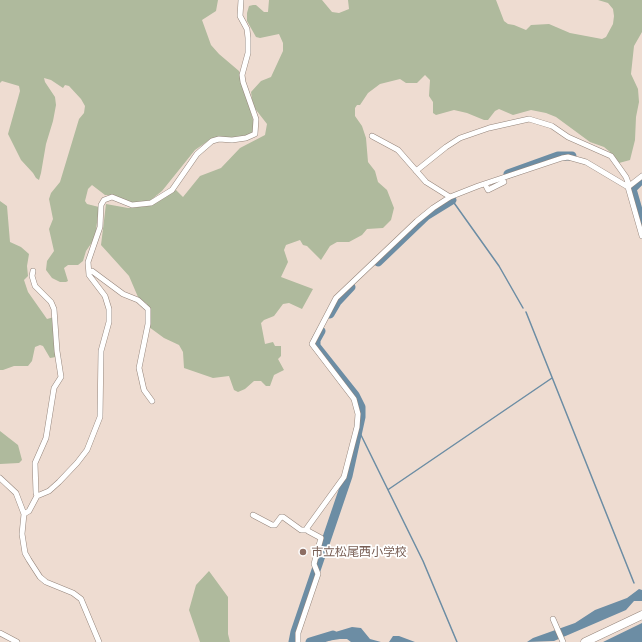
<!DOCTYPE html>
<meta charset="utf-8">
<style>
body{margin:0}
canvas{display:block;background:#eedcd1}
</style>
<canvas width="642" height="642"></canvas>
<script>
const c = document.querySelector('canvas').getContext('2d');
c.lineJoin = 'round';
function paint(path, color) {
  c.fillStyle = color;
  c.fill(path, 'evenodd');
}
function shape(rows) {
  const path = new Path2D();
  for (const r of rows) {
    path.moveTo(r[0], r[1]);
    for (let i = 2; i < r.length; i += 2) path.lineTo(r[i], r[i + 1]);
  }
  return path;
}
function trace(path, color, width, dash) {
  c.strokeStyle = color;
  c.lineWidth = width;
  c.lineCap = dash ? 'butt' : 'round';
  c.setLineDash(dash || []);
  c.stroke(path);
}
function drawText(font, color, halo, rows, align = 'center') {
  c.font = font + ' "Public Sans","Noto Sans JP",sans-serif';
  c.lineWidth = 3.5;
  c.setLineDash([]);
  c.textBaseline = 'middle';
  c.strokeStyle = halo;
  c.fillStyle = color;
  for (const [text, x, y, turn = 0] of rows) {
    c.save();
    c.translate(x, y);
    c.rotate((+turn || 0) * Math.PI / 180);
    c.textAlign = isNaN(turn) ? turn : align;
    if (halo) c.strokeText(text, 0, 0);
    c.fillText(text, 0, 0);
    c.restore();
  }
}
paint(shape([
 [0,0,218,0,216,11,202,20,211,45,219,54,239,71,253,120,253,135,208,141,195,150,162,191,146,204,123,204,111,195,105,195,92,185,88,189,85,201,87,204,99,207,95,238,86,251,83,261,78,265,68,265,64,268,68,281,66,282,60,282,52,278,46,270,47,261,54,251,49,229,53,219,49,199,51,193,60,182,79,119,84,113,85,106,81,99,69,86,65,85,63,88,51,80,44,78,45,82,55,97,56,105,53,121,46,144,41,173,39,180,36,178,33,173,21,160,8,134,20,91,19,86,2,81,0,83],
 [269,0,322,0,332,12,339,13,349,9,348,0,496,0,504,21,508,24,514,25,526,30,531,25,549,24,570,33,602,39,606,37,613,24,614,16,613,9,608,3,598,0,642,0,642,32,634,46,631,74,638,89,639,102,636,117,635,140,630,160,619,163,616,161,610,152,604,147,590,142,556,117,546,113,531,110,513,115,499,109,495,111,488,120,484,120,467,113,454,110,436,115,433,113,433,102,429,96,430,80,425,75,417,83,406,83,400,79,380,84,368,93,360,105,357,105,355,108,355,116,362,126,366,138,368,162,375,171,378,182,387,190,394,208,391,220,383,228,367,229,362,235,349,242,337,242,330,246,321,260,307,246,303,245,300,240,286,245,284,250,288,262,281,277,313,289,302,309,289,303,283,304,274,316,264,320,261,323,265,344,273,342,275,346,281,346,281,356,278,359,284,370,274,375,270,386,266,386,261,381,254,381,245,389,238,392,234,390,229,376,213,378,184,368,183,352,179,345,164,338,149,327,147,304,138,297,129,276,101,245,106,204,128,208,148,206,176,190,183,197,200,176,221,168,240,148,265,135,267,124,253,106,251,92,261,81,271,77,283,51,283,43,279,34,260,38,256,37,247,21,247,13,249,6,253,5,256,5,264,12,268,12],
 [0,201,7,206,10,242,21,247,29,254,27,266,28,276,24,280,28,292,47,319,54,317,54,348,56,357,50,358,43,346,40,345,35,347,32,361,28,366,14,366,3,370,0,370],
 [0,431,18,445,22,460,19,463,0,464],
 [209,571,228,597,228,634,230,642,200,642,189,610,196,585]
]), '#afba9d');
paint(shape([
 [639,589,642,590,642,601,634,601,626,610,554,641,527,642,533,638,575,623,595,610,627,598],
 [642,623,642,642,603,642],
 [352,627,361,628,370,639,381,642,351,642,347,639,340,639,320,642,323,639,322,636],
 [393,636,399,636,415,642,389,642]
]), '#6c8da4');
trace(shape([
 [452,200,499,266,523,308],
 [526,312,634,583],
 [359,431,423,561,457,642],
 [389,489,552,378]
]), '#6c8da4', 1.5);
trace(shape([
 [508,174,558,156,572,156],
 [642,179,632,189,642,224],
 [378,262,426,216,452,200],
 [330,314,337,302,351,287],
 [293,642,295,632,348,476,361,417,361,407,355,395,316,346,316,340,321,331],
 [310,642,333,635]
]), '#6c8da4', 9);
const minor = shape([
 [372,136,398,150,426,182,450,197],
 [416,171,446,147,460,138,489,128,529,119,552,126,568,137,611,156,626,177,629,185],
 [485,184,488,190,504,182],
 [628,187,642,176],
 [33,271,32,276,35,286,51,302,54,309,57,351,61,377,54,388,46,438,35,463,36,493,37,496],
 [90,272,92,271,123,294,138,300,148,309,148,324,139,368,144,390,152,401],
 [0,478,16,493,24,514,22,534,25,553,29,560,40,577,46,582,73,593,81,599,99,642],
 [24,514,29,511,37,496,49,491,59,482,77,463,87,450,100,417,101,351,109,322,109,309,105,296,89,275,88,262,100,227,101,205,104,200,112,197,132,205,151,203,172,190,197,154,212,141,219,139,232,140,246,138,255,134,256,119,243,82,242,75,248,53,248,38,247,29,240,16,241,0],
 [253,515,272,525,275,525,281,517,283,517,301,530,306,530],
 [553,619,563,642],
 [0,633,17,642],
 [298,642,298,633,318,574,314,564,321,538,308,531,307,528,344,477,357,427,358,414,354,399,312,344,336,298,417,221,433,208,450,197,478,186,562,158,568,157,586,162,628,187,642,236]
]);
const trunk = shape([
 [585,642,642,615]
]);
trace(minor, '#95857b', 6);
trace(trunk, '#95857b', 9);
trace(minor, '#fff', 5);
trace(trunk, '#fff', 8);
for (const [x, y, r, color] of [
 [303,552,4,"#8d6e63"]
]) {
  const dot = new Path2D();
  dot.arc(x, y, r, 0, 2 * Math.PI);
  c.fillStyle = color;
  c.fill(dot);
  trace(dot, '#fff', 1.5);
}
drawText('12px', '#785e54', '#fff', [
 ["市立松尾西小学校",311,552]
], 'left');
</script>
